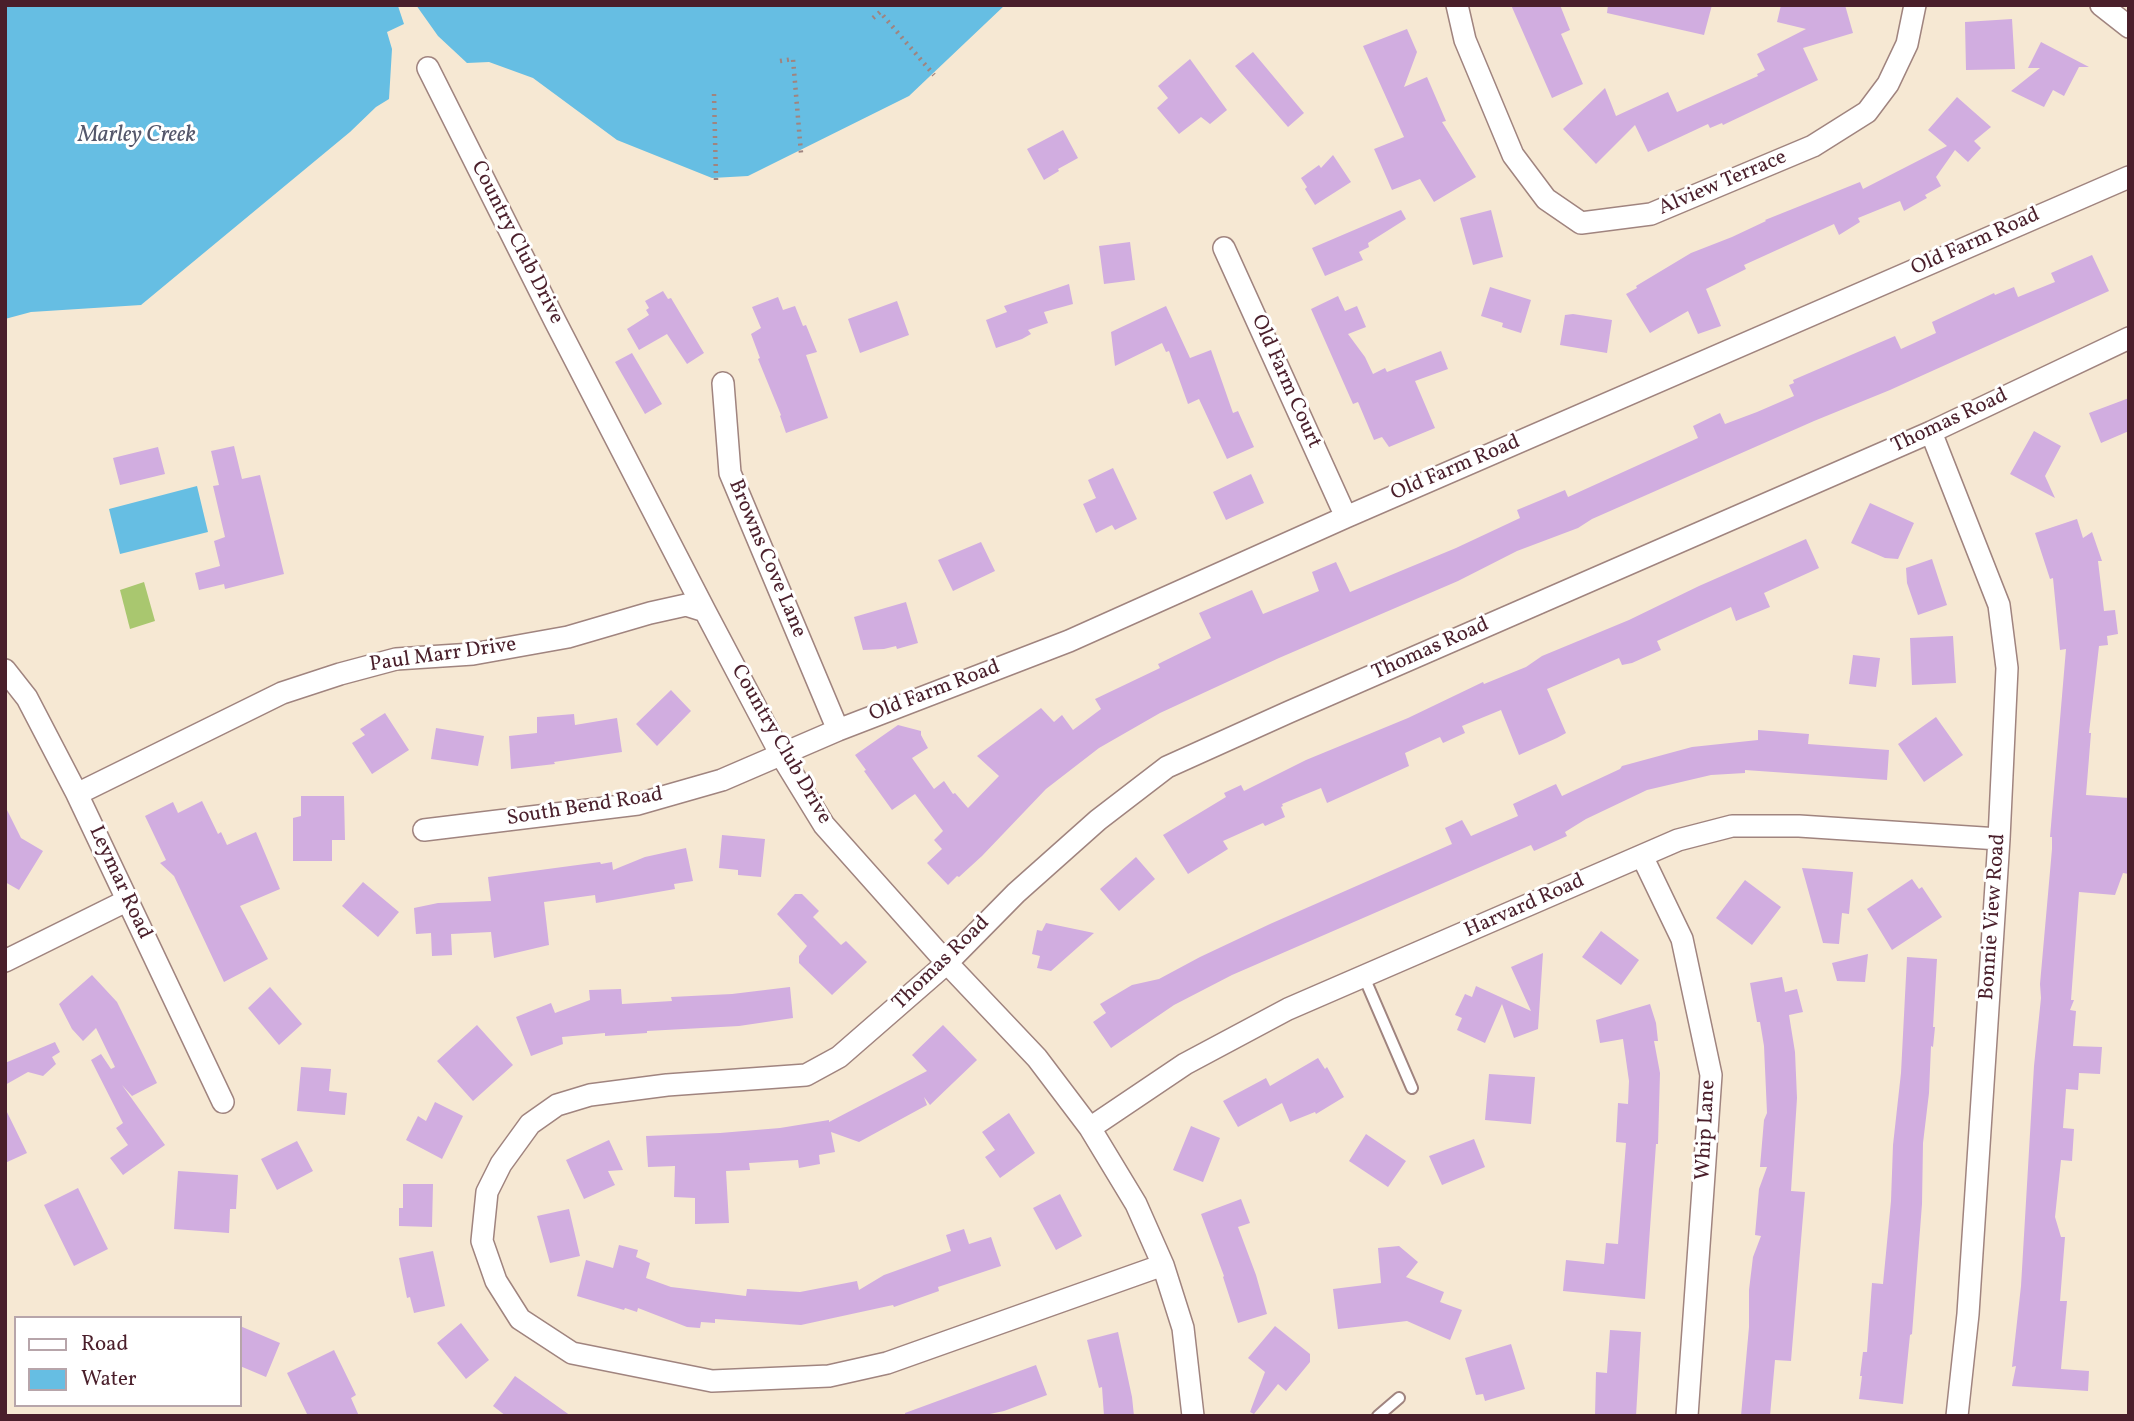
<!DOCTYPE html>
<style>
body{margin:0}
#map{position:relative;width:2134px;height:1421px;overflow:hidden;background:#f6e8d3;font-family:Vollkorn,serif}
canvas{display:block}
.frame{position:absolute;inset:0;border:7px solid #4a1f2b;pointer-events:none}
.legend{position:absolute;left:14px;top:1316px;width:228px;height:91px;box-sizing:border-box;background:#fff;border:2px solid #b7a5aa;margin:0;padding:9px 12px;list-style:none;font-size:21px;color:#4a1f2b}
.legend li{display:flex;align-items:center;gap:14px;height:35px}
.legend b{width:35px;border:2px solid #b7a5aa}
</style>
<div id="map">
<canvas width="2134" height="1421"></canvas>
<div class="frame"></div>
<ul class="legend">
<li><b style="height:9px;background:#fff"></b>Road</li>
<li><b style="height:19px;background:#66bee3"></b>Water</li>
</ul>
</div>
<script>
const c = document.querySelector('canvas').getContext('2d');
c.lineJoin = 'round';
function paint(path, color) {
  c.fillStyle = color;
  c.fill(path, 'evenodd');
}
function shape(rows) {
  const path = new Path2D();
  for (const r of rows) {
    path.moveTo(r[0], r[1]);
    for (let i = 2; i < r.length; i += 2) path.lineTo(r[i], r[i + 1]);
  }
  return path;
}
function trace(path, color, width, dash) {
  c.strokeStyle = color;
  c.lineWidth = width;
  c.lineCap = dash ? 'butt' : 'round';
  c.setLineDash(dash || []);
  c.stroke(path);
}
function drawText(font, color, halo, rows, align = 'center') {
  c.font = font + ' Vollkorn,serif';
  c.lineWidth = 6;
  c.setLineDash([]);
  c.textBaseline = 'middle';
  c.strokeStyle = halo;
  c.fillStyle = color;
  for (const [text, x, y, turn = 0] of rows) {
    c.save();
    c.translate(x, y);
    c.rotate((+turn || 0) * Math.PI / 180);
    c.textAlign = isNaN(turn) ? turn : align;
    if (halo) c.strokeText(text, 0, 0);
    c.fillText(text, 0, 0);
    c.restore();
  }
}
paint(shape([
 [144,582,155,621,130,629,120,590]
]), '#a9c76f');
paint(shape([
 [5,5,399,5,398,6,404,24,387,32,392,49,389,99,376,107,350,132,141,305,31,312,5,319],
 [416,5,1005,5,909,96,748,176,712,178,617,140,533,78,489,62,467,63,438,36],
 [197,486,208,532,120,554,109,509]
]), '#66bee3');
paint(shape([
 [1511,5,1560,5,1570,30,1561,34,1583,84,1552,98],
 [1608,5,1712,5,1704,35,1607,13],
 [1781,5,1845,5,1853,33,1803,48,1818,80,1723,125,1722,123,1710,128,1708,124,1648,152,1635,125,1596,164,1563,129,1605,88,1616,116,1668,92,1677,112,1758,76,1757,74,1765,70,1757,54,1806,29,1777,22],
 [2012,19,2015,69,1966,70,1965,22],
 [1407,29,1417,52,1404,87,1427,77,1446,121,1442,122,1476,177,1434,202,1420,179,1392,190,1374,149,1404,137,1363,46],
 [2041,42,2089,67,2079,67,2064,96,2053,90,2044,107,2011,91,2040,68,2028,68],
 [1253,52,1304,113,1288,127,1235,66],
 [1190,59,1227,110,1210,124,1201,117,1179,134,1157,108,1168,98,1158,86],
 [1957,97,1991,127,1974,141,1981,148,1968,162,1955,150,1936,177,1941,186,1925,195,1927,198,1904,211,1900,201,1858,218,1860,222,1839,235,1834,224,1744,265,1746,269,1706,289,1721,326,1698,334,1688,311,1650,333,1626,294,1637,288,1636,286,1691,253,1732,237,1766,221,1765,220,1860,182,1863,189,1947,146,1928,130],
 [1063,130,1078,158,1058,169,1059,171,1044,180,1027,149],
 [1333,155,1351,182,1315,205,1305,189,1307,187,1301,178,1319,165,1321,168],
 [1401,210,1406,219,1368,243,1369,247,1359,252,1363,260,1325,276,1312,248],
 [1491,210,1503,257,1473,265,1460,218],
 [1130,242,1135,280,1104,284,1099,246],
 [2092,255,2109,291,1890,390,1814,421,1592,519,1578,528,1517,551,1458,581,1279,658,1160,713,1099,748,1046,789,982,856,959,877,957,876,948,885,927,863,942,849,934,840,943,831,915,794,892,810,864,771,866,770,855,755,898,725,921,731,921,735,928,748,912,758,934,789,944,781,953,794,955,793,968,808,999,776,977,756,1041,708,1054,722,1062,715,1073,730,1101,709,1095,699,1160,668,1158,664,1211,638,1199,613,1252,590,1263,614,1319,591,1312,572,1336,562,1350,592,1456,548,1520,518,1517,510,1565,490,1568,497,1698,438,1693,426,1720,413,1725,424,1757,412,1794,396,1789,385,1794,383,1793,380,1895,336,1901,349,1936,333,1932,322,1994,293,1995,295,2014,287,2018,297,2055,282,2051,273],
 [1069,284,1073,304,1044,312,1048,323,1028,330,1031,334,1022,339,996,348,986,320,1007,312,1004,306],
 [1490,287,1531,300,1521,333,1502,327,1503,323,1481,316],
 [663,291,668,299,671,298,704,353,687,364,667,334,639,350,627,329,649,315,646,310,649,308,645,301],
 [1338,296,1345,311,1357,306,1366,327,1348,334,1365,357,1373,374,1385,368,1387,372,1441,351,1448,369,1415,381,1435,428,1389,447,1382,437,1374,440,1358,402,1353,404,1311,309],
 [778,297,783,310,795,306,803,326,806,325,817,352,806,355,828,418,786,433,780,416,781,415,758,359,760,358,751,334,761,328,752,307],
 [897,301,909,335,860,353,848,319],
 [1166,306,1190,358,1211,350,1233,413,1238,411,1254,447,1227,459,1199,399,1188,404,1169,351,1166,352,1162,343,1115,366,1111,332],
 [1573,314,1612,320,1607,353,1560,345,1565,315],
 [632,353,662,404,645,414,615,362],
 [2129,398,2129,431,2101,443,2089,413],
 [2034,431,2061,446,2045,476,2055,498,2010,474],
 [234,446,242,479,260,475,284,574,225,589,224,584,199,590,195,573,220,566,214,541,225,537,213,486,219,485,211,451],
 [158,447,165,474,120,485,113,458],
 [1113,468,1137,519,1115,530,1112,525,1096,533,1083,504,1096,498,1088,480],
 [1251,474,1264,503,1226,520,1213,492],
 [1870,503,1914,523,1898,559,1885,558,1851,543],
 [2077,519,2083,538,2092,532,2102,561,2098,561,2104,611,2115,610,2118,634,2107,636,2108,645,2099,646,2089,733,2091,733,2086,795,2129,798,2129,874,2123,873,2115,895,2079,892,2071,1000,2074,1000,2070,1010,2076,1011,2073,1046,2102,1047,2100,1074,2079,1073,2078,1090,2066,1089,2063,1128,2074,1129,2072,1161,2061,1160,2055,1217,2061,1237,2065,1237,2060,1301,2067,1301,2061,1369,2089,1371,2088,1391,2012,1386,2016,1366,2012,1367,2021,1286,2034,1066,2041,998,2040,984,2052,849,2052,837,2050,837,2066,649,2060,650,2053,578,2050,579,2035,533],
 [1806,539,1819,568,1764,593,1770,607,1736,621,1731,607,1657,641,1661,650,1632,663,1622,665,1619,658,1547,689,1566,733,1557,738,1519,755,1501,710,1462,726,1465,733,1443,743,1440,737,1405,753,1409,766,1327,803,1321,788,1282,804,1283,806,1281,807,1285,817,1265,826,1263,823,1223,841,1228,849,1188,874,1163,835,1226,797,1224,793,1241,785,1244,791,1306,760,1408,718,1483,682,1484,684,1526,667,1542,656,1629,620,1699,586],
 [981,542,995,571,953,591,938,560],
 [1932,559,1947,605,1918,615,1907,583,1906,568],
 [906,602,918,643,897,649,896,646,884,649,863,650,854,617],
 [1953,636,1956,683,1912,685,1910,638],
 [1853,655,1880,658,1876,687,1849,684],
 [671,690,691,711,657,746,636,724],
 [385,713,409,750,372,774,352,743,365,735,360,729],
 [574,714,575,725,617,718,622,752,554,762,555,764,511,769,509,736,537,733,537,717],
 [1936,717,1963,755,1924,782,1898,744],
 [436,728,484,736,478,766,431,759],
 [1758,730,1809,734,1808,744,1889,750,1887,780,1745,770,1745,773,1711,775,1647,790,1586,819,1565,832,1567,836,1534,851,1531,845,1232,975,1174,1005,1111,1048,1093,1022,1106,1013,1100,1004,1132,985,1159,979,1200,957,1270,924,1452,844,1445,828,1462,820,1471,836,1518,816,1513,804,1556,784,1562,796,1620,769,1622,766,1692,747,1758,740],
 [301,796,344,796,345,840,332,840,332,861,293,861,293,818,301,816],
 [202,801,218,834,221,832,227,845,256,832,280,889,240,906,268,959,224,982,174,876,160,863,166,860,145,816,173,802,178,813],
 [5,806,21,838,43,851,19,890,5,882],
 [722,835,765,839,761,877,738,875,738,870,719,868],
 [686,848,693,881,674,884,675,889,596,903,595,895,544,902,549,945,494,958,491,932,451,934,452,955,432,956,431,933,416,934,414,908,438,903,491,901,488,877,600,862,601,864,612,862,613,870,645,857],
 [1136,857,1155,879,1119,911,1100,889],
 [1802,868,1853,872,1849,914,1842,913,1839,944,1823,943],
 [1912,879,1919,889,1922,887,1942,917,1892,950,1867,909],
 [1745,880,1781,907,1752,945,1716,918],
 [363,882,399,912,378,937,342,906],
 [795,894,802,894,819,911,813,917,841,945,846,941,867,962,832,995,799,963,799,956,807,946,777,914],
 [1046,923,1094,933,1051,971,1037,968,1040,956,1032,954,1037,930,1042,931],
 [1601,931,1639,960,1621,985,1582,957],
 [1543,953,1538,1029,1514,1038,1502,1004,1485,1043,1457,1030,1462,1018,1455,1015,1465,994,1472,997,1476,986,1531,1011,1511,967],
 [1868,954,1865,982,1837,981,1832,963],
 [1907,957,1937,959,1933,1027,1935,1027,1933,1047,1931,1046,1929,1093,1923,1143,1922,1204,1912,1334,1910,1335,1903,1404,1859,1399,1862,1376,1860,1376,1863,1352,1867,1352,1872,1283,1883,1284,1891,1201,1893,1145,1901,1073],
 [92,975,117,1002,157,1083,132,1096,122,1085,165,1145,123,1175,110,1158,128,1145,116,1128,123,1123,91,1060,101,1054,111,1069,115,1067,96,1028,83,1041,72,1029,59,1004],
 [1782,977,1785,992,1797,989,1803,1012,1789,1015,1795,1052,1797,1098,1791,1191,1805,1192,1791,1361,1775,1360,1770,1416,1741,1416,1749,1327,1749,1290,1753,1257,1761,1236,1755,1235,1759,1189,1767,1167,1760,1167,1764,1120,1767,1113,1764,1046,1760,1022,1757,1022,1750,983],
 [270,987,302,1024,279,1045,248,1008],
 [790,987,793,1018,739,1026,647,1031,647,1033,605,1036,605,1033,562,1037,563,1044,531,1056,516,1017,551,1003,555,1013,590,1000,589,990,621,989,622,1004,672,1001,671,997,732,994],
 [1650,1004,1656,1023,1658,1041,1654,1041,1660,1073,1658,1144,1656,1144,1645,1299,1563,1291,1566,1260,1604,1264,1606,1243,1618,1244,1626,1143,1616,1142,1618,1103,1628,1104,1629,1081,1623,1039,1600,1043,1596,1020],
 [477,1025,513,1065,473,1101,437,1061],
 [943,1025,977,1060,930,1105,924,1097,927,1105,859,1142,831,1132,835,1152,819,1155,820,1164,799,1168,798,1160,749,1163,750,1170,726,1171,729,1223,695,1224,695,1198,674,1197,675,1166,648,1167,646,1136,720,1133,780,1128,829,1120,829,1122,927,1071,912,1055],
 [55,1042,60,1052,52,1057,56,1064,43,1076,28,1072,5,1085,5,1063],
 [1318,1058,1325,1069,1327,1067,1344,1097,1316,1114,1315,1112,1290,1122,1282,1103,1238,1127,1223,1101,1266,1078,1270,1086],
 [301,1067,331,1069,329,1091,347,1093,345,1115,297,1111],
 [1489,1074,1535,1077,1531,1124,1485,1120],
 [435,1102,463,1116,442,1159,406,1140,418,1116,426,1121],
 [5,1108,27,1153,5,1163],
 [1009,1113,1035,1153,1000,1178,985,1157,995,1150,982,1132],
 [1191,1126,1220,1138,1203,1182,1173,1170],
 [1366,1134,1406,1161,1388,1187,1349,1161],
 [1474,1139,1485,1167,1442,1185,1429,1156],
 [609,1140,623,1170,608,1171,615,1185,584,1199,566,1160],
 [297,1141,313,1171,277,1190,261,1159],
 [178,1171,238,1175,236,1209,230,1209,229,1233,174,1229],
 [403,1184,433,1184,432,1227,399,1226,399,1208,403,1208],
 [78,1188,108,1249,74,1266,44,1205],
 [1060,1194,1082,1236,1056,1250,1033,1208],
 [1241,1199,1250,1223,1238,1227,1256,1275,1267,1314,1238,1323,1223,1277,1224,1276,1201,1214],
 [569,1209,580,1256,550,1263,537,1216],
 [964,1229,969,1244,991,1237,1001,1266,938,1287,939,1291,894,1307,893,1305,801,1325,715,1319,715,1323,701,1322,700,1328,687,1327,638,1308,637,1312,625,1308,624,1310,577,1296,586,1260,613,1268,619,1245,638,1250,636,1257,650,1263,646,1278,671,1287,746,1296,747,1289,800,1292,857,1281,859,1290,884,1275,951,1251,946,1235],
 [1399,1246,1418,1262,1406,1277,1444,1292,1440,1302,1462,1310,1450,1340,1407,1321,1338,1329,1333,1289,1381,1283,1378,1248],
 [433,1251,445,1306,414,1313,410,1297,407,1298,399,1258],
 [461,1323,489,1360,466,1379,437,1343],
 [240,1326,280,1343,266,1377,240,1366],
 [1275,1326,1310,1354,1310,1362,1286,1391,1278,1384,1254,1414,1250,1412,1265,1372,1248,1358],
 [1610,1330,1641,1332,1636,1416,1595,1416,1596,1372,1607,1373],
 [1118,1332,1132,1397,1134,1416,1104,1416,1102,1387,1099,1388,1087,1340],
 [1511,1344,1525,1389,1485,1401,1483,1394,1476,1395,1465,1358],
 [334,1350,356,1395,351,1398,359,1416,308,1416,287,1373],
 [1036,1365,1047,1395,1004,1411,980,1416,905,1416,905,1413],
 [515,1376,571,1416,506,1416,493,1406]
]), '#d1ade0');
const lane = shape([
 [1364,977,1412,1088],
 [1378,1416,1399,1398]
]);
const street = shape([
 [1457,5,1465,40,1513,155,1546,199,1581,223,1651,214,1813,146,1867,112,1888,84,1907,44,1915,5],
 [2101,5,2129,27],
 [428,68,555,321,705,611,781,755,824,825,947,963,1037,1058,1090,1128,1136,1204,1163,1265,1183,1328,1193,1416],
 [1224,248,1346,517],
 [723,383,730,473,838,730],
 [1931,432,1999,605,2007,668,1999,839,1968,1314,1957,1416],
 [5,670,27,698,77,794,223,1102],
 [77,794,282,693,340,674,396,659,473,654,568,637,650,613,686,605,705,611],
 [424,830,638,804,722,780,838,730,1069,641,1346,517,2129,177],
 [1642,856,1682,939,1711,1075,1687,1416],
 [5,961,128,900],
 [1090,1128,1185,1064,1288,1009,1678,840,1732,826,1799,826,1999,839],
 [1163,1265,887,1363,829,1376,712,1381,572,1353,520,1319,496,1281,482,1241,487,1192,501,1164,530,1124,557,1105,590,1095,667,1085,806,1075,839,1057,947,963,1016,893,1098,820,1167,767,1289,712,1931,432,2129,338]
]);
trace(lane, '#a0847f', 14);
trace(street, '#a0847f', 24);
trace(shape([
 [873,18,880,12,934,75],
 [780,61,793,59,801,153],
 [714,94,716,180]
]), '#a0847f', 4.5, [2, 5]);
trace(lane, '#fff', 10);
trace(street, '#fff', 21);
drawText('21px', '#4a1f2b', '#fff', [
 ["Alview Terrace",1723,184,-23],
 ["Country Club Drive",516,243,63],
 ["Old Farm Road",1976,243,-24],
 ["Old Farm Court",1285,382,66],
 ["Thomas Road",1950,422,-25],
 ["Old Farm Road",1456,469,-23],
 ["Browns Cove Lane",766,559,67],
 ["Thomas Road",1431,650,-24],
 ["Paul Marr Drive",443,656,-8],
 ["Old Farm Road",935,692,-21],
 ["Country Club Drive",780,745,60],
 ["South Bend Road",585,808,-9],
 ["Leymar Road",119,883,65],
 ["Harvard Road",1525,907,-24],
 ["Bonnie View Road",1994,917,-86],
 ["Thomas Road",942,964,-44],
 ["Whip Lane",1707,1130,-87]
]);
drawText('italic 23px', '#54576b', '#fff', [
 ["Marley Creek",137,137]
]);
</script>
